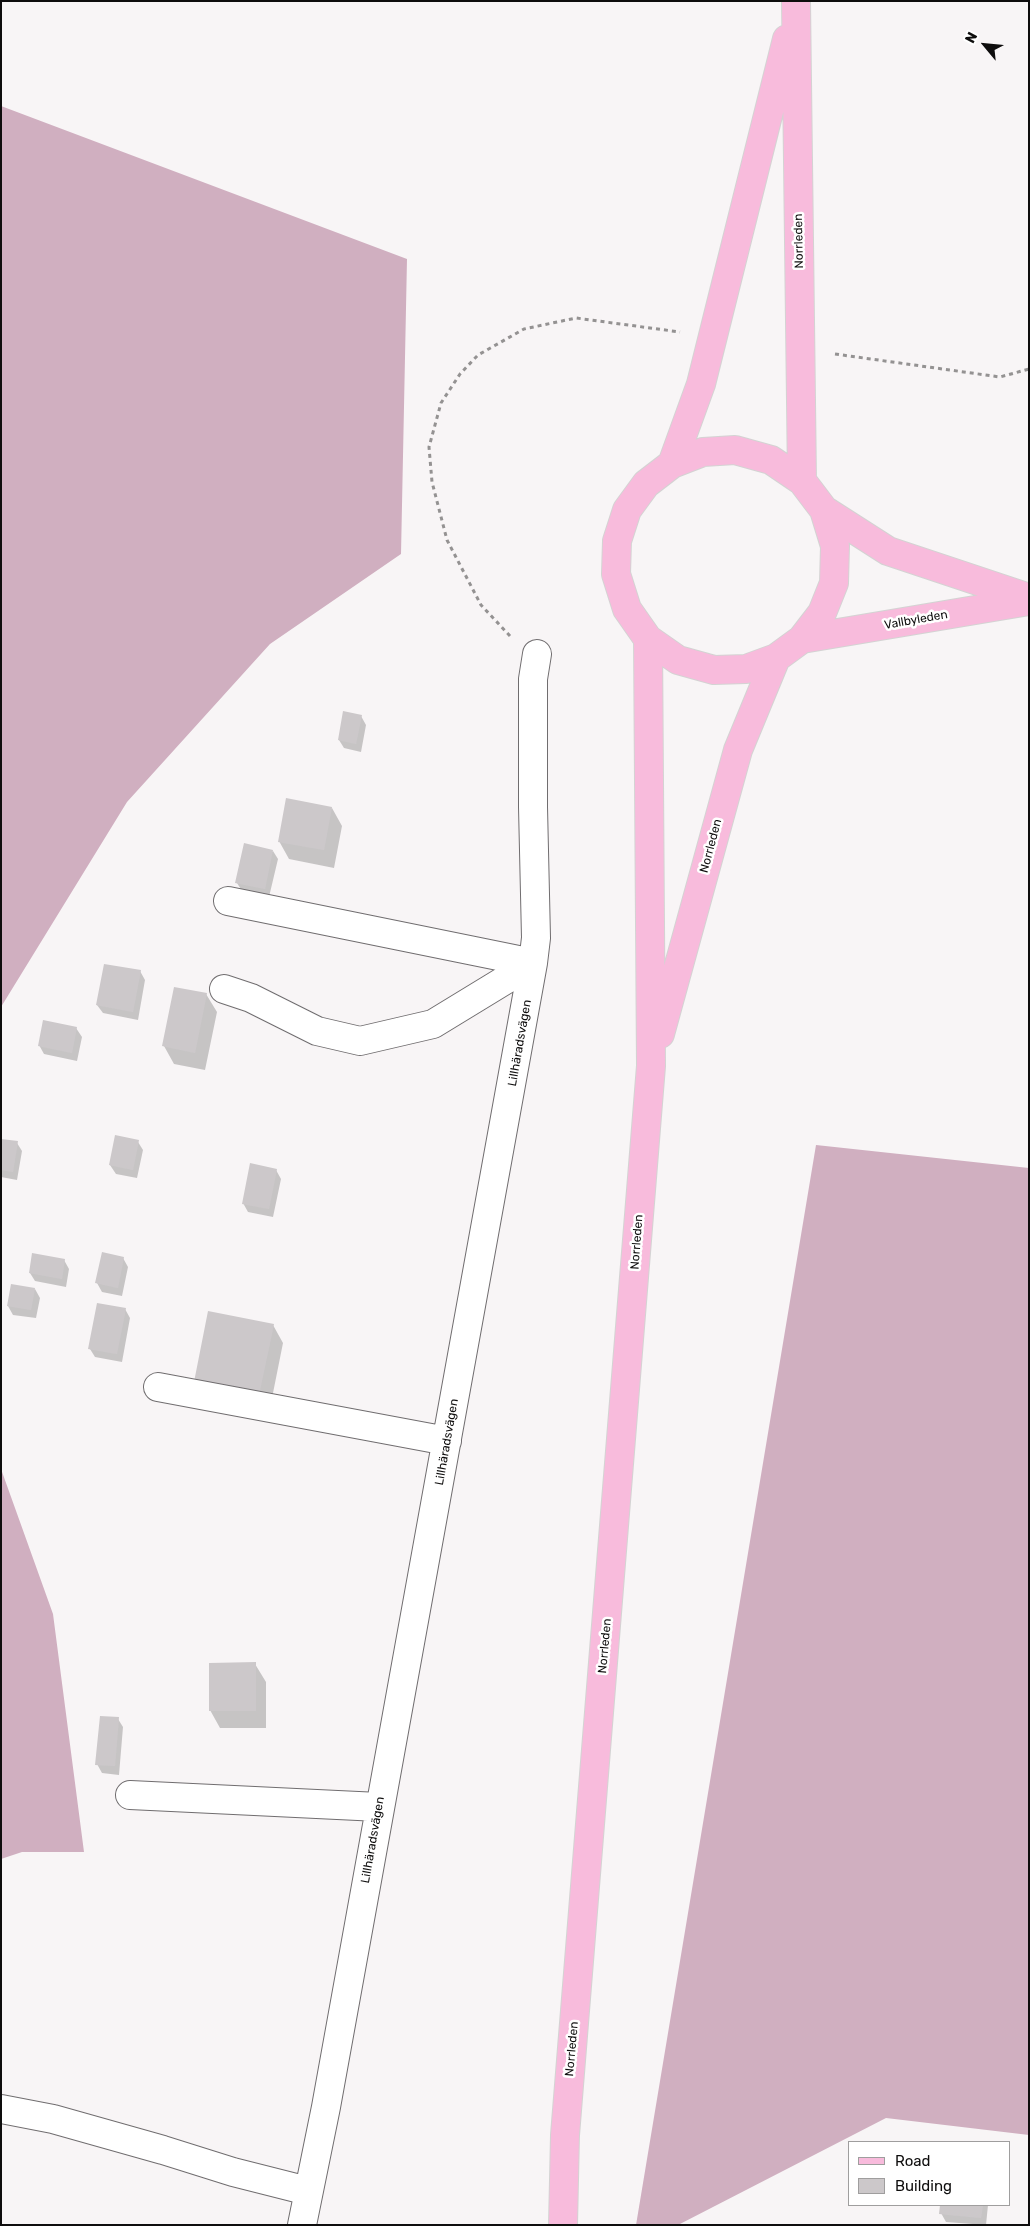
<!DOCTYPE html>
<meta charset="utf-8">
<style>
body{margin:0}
#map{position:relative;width:1030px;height:2226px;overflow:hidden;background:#f8f5f6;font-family:Rubik,sans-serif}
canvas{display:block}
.frame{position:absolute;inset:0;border:2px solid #0e0d0d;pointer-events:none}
.legend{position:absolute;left:848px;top:2141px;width:162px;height:65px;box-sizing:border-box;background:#fff;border:1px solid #9f9e9e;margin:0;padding:6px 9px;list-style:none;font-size:15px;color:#0e0d0d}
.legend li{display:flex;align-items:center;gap:10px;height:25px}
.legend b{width:25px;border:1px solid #9f9e9e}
.north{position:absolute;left:960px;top:20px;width:50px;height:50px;-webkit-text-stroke:4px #fff;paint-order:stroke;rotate:298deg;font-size:14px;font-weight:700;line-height:20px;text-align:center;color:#0e0d0d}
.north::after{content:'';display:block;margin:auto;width:18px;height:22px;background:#0e0d0d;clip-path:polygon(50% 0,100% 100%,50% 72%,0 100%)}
</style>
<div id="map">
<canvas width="1030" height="2226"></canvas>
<div class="frame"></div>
<ul class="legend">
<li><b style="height:6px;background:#f8bbdc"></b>Road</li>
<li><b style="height:14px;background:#ccc8ca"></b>Building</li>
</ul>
<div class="north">N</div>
</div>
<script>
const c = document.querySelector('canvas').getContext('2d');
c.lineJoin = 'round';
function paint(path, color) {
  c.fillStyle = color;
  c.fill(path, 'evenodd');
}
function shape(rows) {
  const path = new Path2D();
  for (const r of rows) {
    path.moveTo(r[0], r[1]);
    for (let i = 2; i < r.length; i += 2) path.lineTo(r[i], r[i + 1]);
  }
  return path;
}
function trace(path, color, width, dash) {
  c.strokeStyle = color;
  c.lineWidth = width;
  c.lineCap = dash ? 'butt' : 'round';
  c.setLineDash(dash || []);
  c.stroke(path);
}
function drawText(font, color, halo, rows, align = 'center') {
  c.font = font + ' Rubik,sans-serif';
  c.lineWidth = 5;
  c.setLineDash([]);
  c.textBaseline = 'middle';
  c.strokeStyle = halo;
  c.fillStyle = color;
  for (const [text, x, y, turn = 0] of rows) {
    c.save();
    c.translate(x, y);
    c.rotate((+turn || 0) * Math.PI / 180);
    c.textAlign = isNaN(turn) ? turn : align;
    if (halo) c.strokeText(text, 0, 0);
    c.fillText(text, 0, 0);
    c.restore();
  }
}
paint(shape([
 [1,106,407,259,401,554,270,644,127,802,1,1007],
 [816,1145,1029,1168,1029,2135,886,2118,678,2225,636,2225],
 [1,1469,53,1614,84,1852,22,1852,1,1859]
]), '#d0afc0');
paint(shape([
 [361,716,366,725,361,752,344,748,339,740],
 [332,808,342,826,334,868,289,859,279,841],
 [273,851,278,859,269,897,242,891,237,883],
 [140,971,145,980,138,1020,103,1013,97,1005],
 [206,994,217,1012,205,1070,174,1064,164,1046],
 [76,1028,82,1037,77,1061,44,1054,39,1045],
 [1,1140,17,1143,22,1151,17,1180,1,1177],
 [138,1142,143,1150,137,1178,116,1174,110,1165],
 [276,1170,281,1179,273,1217,248,1212,243,1203],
 [123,1258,128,1267,122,1296,102,1292,97,1283],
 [64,1260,69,1269,66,1287,35,1281,30,1273],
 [35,1289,40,1298,36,1318,13,1315,8,1306],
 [125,1309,130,1318,122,1362,95,1357,90,1349],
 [273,1325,283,1343,269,1413,206,1400],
 [255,1664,266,1682,266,1728,220,1728,210,1710],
 [118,1719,123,1727,119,1775,102,1773,97,1764],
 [942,2205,988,2205,986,2225,946,2222,941,2213]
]), '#0003');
paint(shape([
 [343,711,362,715,356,744,338,740],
 [286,798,332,807,324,850,278,842],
 [244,843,273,850,265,889,235,883],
 [104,964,141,970,133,1012,96,1005],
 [174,987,207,993,195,1053,162,1046],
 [43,1020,77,1027,72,1053,38,1046],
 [115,1135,139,1140,133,1170,109,1165],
 [1,1139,18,1141,13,1172,1,1170],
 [250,1163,277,1169,269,1209,242,1204],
 [102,1252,124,1257,118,1288,95,1283],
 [32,1253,65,1259,62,1279,29,1273],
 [11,1284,35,1288,31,1310,7,1306],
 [97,1303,126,1308,117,1354,88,1349],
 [208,1311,274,1324,259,1395,194,1382],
 [256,1662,256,1711,209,1711,209,1663],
 [100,1716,119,1717,115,1766,95,1765],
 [940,2205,983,2205,981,2218,939,2214]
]), '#ccc8ca');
const minor = shape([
 [224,989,251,998,317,1031,360,1041,433,1024,533,963,228,901],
 [158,1387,447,1441],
 [130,1795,379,1807],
 [1,2109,53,2119,163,2150,233,2172,308,2191],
 [302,2225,326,2107,533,963,536,938,533,807,533,679,537,654]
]);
const major = shape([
 [796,1,802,481],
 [672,464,701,384,787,39],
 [824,510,888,551,1029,598],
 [802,639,822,613,834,583,835,546,824,510,802,481,771,460,735,450,703,452,672,464,646,484,627,510,617,541,616,574,627,609,648,639,678,660,714,670,746,669,776,658,802,639,1029,601],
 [660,1034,738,750,776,658],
 [563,2225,565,2135,651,1066,648,639]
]);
trace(minor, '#706d6f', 30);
trace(major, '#d4d3d3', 30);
trace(shape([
 [835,354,1000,377,1029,369],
 [510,636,481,605,447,540,432,482,429,447,441,403,460,374,478,355,524,329,576,318,680,332]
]), '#949292', 3, [4, 4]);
trace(minor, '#fff', 28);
trace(major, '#f8bbdc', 28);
drawText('12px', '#0e0d0d', '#fff', [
 ["Norrleden",799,241,-91],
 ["Vallbyleden",916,620,-10],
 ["Norrleden",711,846,-75],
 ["Lillhäradsvägen",520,1043,-80],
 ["Norrleden",637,1242,-86],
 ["Lillhäradsvägen",447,1442,-80],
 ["Norrleden",605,1646,-85],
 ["Lillhäradsvägen",373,1840,-80],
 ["Norrleden",572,2049,-85]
]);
</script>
